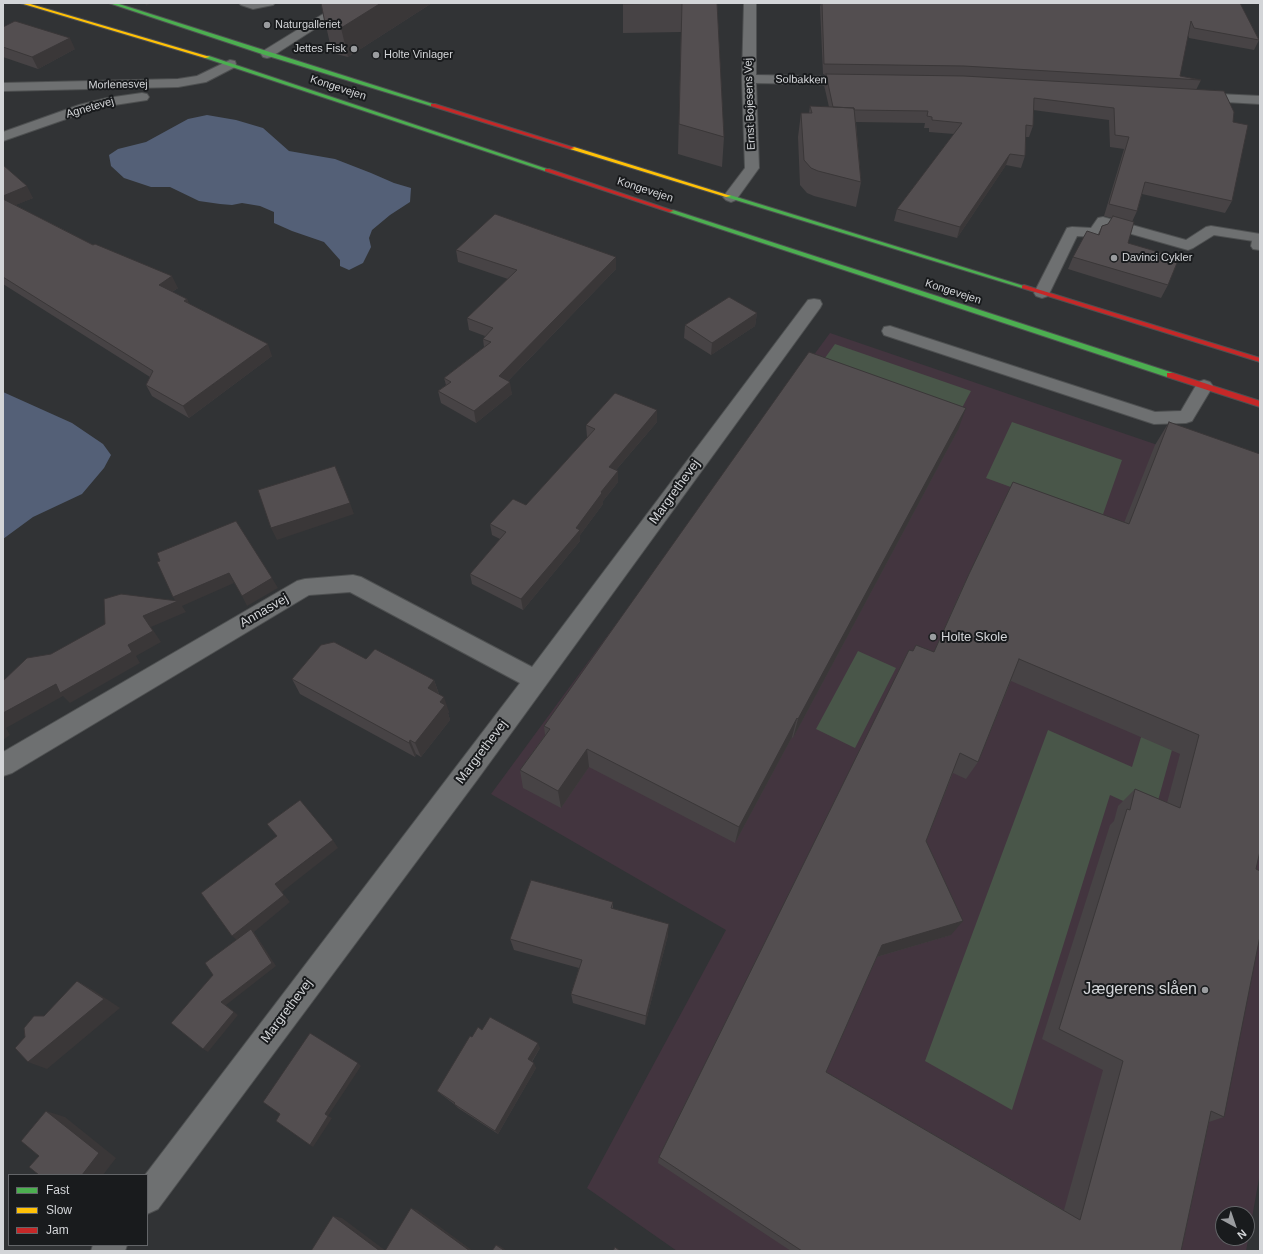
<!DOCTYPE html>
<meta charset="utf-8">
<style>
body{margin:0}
#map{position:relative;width:1263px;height:1254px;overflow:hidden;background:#313335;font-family:Arial,sans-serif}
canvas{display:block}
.frame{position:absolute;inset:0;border:4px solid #d3d5d8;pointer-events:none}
.legend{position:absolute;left:8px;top:1174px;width:140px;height:72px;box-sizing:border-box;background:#191b1d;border:1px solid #636568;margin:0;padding:5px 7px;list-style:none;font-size:12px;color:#d3d5d8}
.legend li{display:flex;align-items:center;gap:8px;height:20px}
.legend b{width:20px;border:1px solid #636568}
.north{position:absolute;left:1215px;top:1206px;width:40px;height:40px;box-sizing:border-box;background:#191b1d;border:1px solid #636568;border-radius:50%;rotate:140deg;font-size:11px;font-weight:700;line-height:16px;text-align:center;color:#d3d5d8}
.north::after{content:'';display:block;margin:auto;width:14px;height:18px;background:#9a9c9f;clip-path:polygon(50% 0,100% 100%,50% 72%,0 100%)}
</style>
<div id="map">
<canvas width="1263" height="1254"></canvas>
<div class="frame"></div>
<ul class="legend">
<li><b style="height:5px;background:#4caf50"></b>Fast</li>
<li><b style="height:5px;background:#ffc107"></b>Slow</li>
<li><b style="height:5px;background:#c62828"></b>Jam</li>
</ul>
<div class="north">N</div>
</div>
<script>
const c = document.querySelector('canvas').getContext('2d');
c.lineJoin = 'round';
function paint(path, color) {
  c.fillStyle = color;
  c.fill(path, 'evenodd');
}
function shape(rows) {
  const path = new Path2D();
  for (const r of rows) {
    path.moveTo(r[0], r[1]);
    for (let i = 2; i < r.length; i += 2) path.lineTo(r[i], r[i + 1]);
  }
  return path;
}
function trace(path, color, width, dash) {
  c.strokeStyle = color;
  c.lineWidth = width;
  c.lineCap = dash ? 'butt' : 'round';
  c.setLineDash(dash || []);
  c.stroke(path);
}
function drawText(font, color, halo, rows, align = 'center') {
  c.font = font + ' Arial,sans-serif';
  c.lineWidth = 4;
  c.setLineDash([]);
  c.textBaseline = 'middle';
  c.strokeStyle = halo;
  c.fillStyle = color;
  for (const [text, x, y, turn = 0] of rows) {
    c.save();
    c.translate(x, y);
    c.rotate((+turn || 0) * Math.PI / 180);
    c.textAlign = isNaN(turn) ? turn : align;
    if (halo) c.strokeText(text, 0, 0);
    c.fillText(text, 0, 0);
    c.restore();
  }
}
paint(shape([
 [830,333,1260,480,1260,1173,1246,1251,677,1251,587,1188,726,930,491,794],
 [1223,1214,1247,1214,1247,1238,1223,1238]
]), '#43353f');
paint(shape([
 [835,344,971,391,956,419,817,369],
 [1012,422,1122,460,1101,520,986,478],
 [858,651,896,668,855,748,816,729],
 [1155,691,1185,703,1154,815,1110,795,1012,1110,925,1061,1048,730,1132,767]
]), '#495649');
paint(shape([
 [207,115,236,120,263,128,289,151,335,159,371,173,394,183,411,188,410,202,390,215,372,230,369,238,371,247,363,263,349,270,340,266,340,260,324,242,292,231,274,223,274,212,260,206,242,203,232,205,220,204,199,201,170,187,151,187,124,178,111,166,109,155,118,149,146,142,188,119],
 [3,392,72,423,103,444,111,455,104,468,82,494,33,517,3,539]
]), '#546077');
const lane = shape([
 [239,3,275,3,273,5,253,9,241,5,239,3],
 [1103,217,1186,240,1206,227,1211,226,1260,234,1260,242,1214,235,1193,248,1188,250,1107,227,1101,236,1096,237,1077,236,1048,296,1042,298,1036,296,1034,293,1067,228,1072,227,1091,228,1098,218,1103,217],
 [890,326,1155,412,1181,411,1198,382,1204,380,1210,382,1213,386,1192,421,1186,423,1154,424,884,335,882,331,884,327,890,326]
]);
const street = shape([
 [341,3,355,3,271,57,267,58,263,57,261,54,263,51,341,3],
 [744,3,756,3,756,75,853,77,858,78,860,81,858,84,853,85,756,83,759,168,736,200,731,202,726,200,723,197,745,168,742,79,744,3],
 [230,60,235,61,236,64,235,67,206,82,178,87,3,91,3,83,178,79,197,76,230,60],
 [142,93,147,94,149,97,147,100,108,106,89,111,3,141,3,132,79,105,107,98,142,93],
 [1197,93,1260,96,1260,104,1192,100,1190,97,1192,94,1197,93],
 [1260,236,1260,250,1253,249,1251,246,1252,241,1254,238,1260,236],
 [814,299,820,300,822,304,820,308,477,780,158,1209,147,1214,147,1175,145,1175,520,683,350,592,309,595,12,773,3,776,3,752,297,581,305,579,353,575,361,577,532,667,808,300,814,299],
 [93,1245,127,1245,125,1251,91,1251,93,1245]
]);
const fast = shape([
 [109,3,116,3,436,105,431,106,265,55,109,3],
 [205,56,209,56,550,170,545,171,205,58,205,56],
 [726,195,730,195,1027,287,1026,288,1022,288,726,197,726,195],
 [669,210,673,210,1173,373,1174,375,1170,377,1167,377,669,212,669,210]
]);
const slow = shape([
 [20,3,27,3,210,57,205,58,20,3],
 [570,147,574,147,731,196,726,197,570,149,570,147]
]);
const jam = shape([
 [431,104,435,104,575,148,570,149,431,106,431,104],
 [545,169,549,169,674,211,669,212,545,171,545,169],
 [1024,285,1260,358,1260,362,1022,288,1022,286,1024,285],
 [1167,373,1173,373,1260,401,1260,407,1167,377,1167,373]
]);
trace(lane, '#4e5051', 2);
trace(street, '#4e5051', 2);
trace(fast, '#4e5051', 2);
trace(slow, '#4e5051', 2);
trace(jam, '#4e5051', 2);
paint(lane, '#6e7071');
paint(street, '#6e7071');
paint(fast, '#4caf50');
paint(slow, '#ffc107');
paint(jam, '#c62828');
paint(shape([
 [321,3,432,3,348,57,332,53],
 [717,3,724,137,722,167,678,154,681,32,623,33,623,4],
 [821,3,1240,3,1259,40,1254,50,1189,38,1188,35,1180,76,1201,80,1196,90,1233,122,1232,201,1225,213,1142,194,1137,211,1132,222,1128,243,1168,285,1161,298,1068,269,1073,257,1098,234,1102,226,1108,224,1112,218,1104,216,1124,149,1110,147,1109,120,1033,110,1033,126,1029,137,1026,137,1025,156,1021,168,1006,165,957,238,894,221,897,209,954,134,929,132,929,128,924,128,925,123,856,122,861,182,856,207,814,196,807,193,800,185,798,137,801,113,809,113,810,106,829,107,824,85,825,75,823,74,820,7],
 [3,27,75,49,38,69,3,57],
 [3,165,33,198,15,205,178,288,172,292,187,299,189,304,272,356,189,418,152,396,146,385,150,377,3,284],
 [456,250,616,257,616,269,508,381,512,394,476,423,441,403,438,391,446,385,444,378,484,347,483,339,485,336,469,330,467,318,508,279,458,262],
 [757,313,755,326,711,355,684,338,685,325],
 [657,422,616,470,618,471,618,482,603,501,603,504,580,535,580,541,523,610,472,584,470,574,500,539,492,535,490,524,526,505,588,437,587,437,586,425],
 [1169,422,1256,869,1224,1117,1209,1122,1181,1251,791,1251,658,1163,659,1157,913,651,934,652,959,595,1013,482,1124,523,1155,445],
 [1011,681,1180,754,1167,803,1135,789,1118,806,1114,821,1110,825,1042,1039,1103,1070,1064,1210,826,1072,877,957,951,935,926,841,953,773,966,779,978,762],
 [958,430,793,738,792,737,735,843,589,767,561,808,523,788,520,770,545,735,544,726],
 [366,659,434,680,439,694,449,712,448,713,450,720,421,757,416,754,415,757,300,694,292,679],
 [613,902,613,909,668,935,645,1025,573,1003,571,994,579,968,514,950,510,939],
 [482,1030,540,1048,532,1062,536,1068,498,1134,458,1108,454,1104,442,1095,437,1091]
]), '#474345');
paint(shape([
 [145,3,151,3,146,6],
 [381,3,432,3,348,57,341,28],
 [70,38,75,49,38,69,32,57],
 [1010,154,1006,165,957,238,960,227],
 [27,186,33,198,6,209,3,204,3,196],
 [616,257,616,269,501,388,499,376],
 [172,276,178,288,165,296,159,285],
 [187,299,192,311,184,301],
 [757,313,755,326,711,355,712,343],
 [268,344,272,356,189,418,183,406],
 [510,382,512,394,476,423,474,411],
 [966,408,958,430,793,738,798,719],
 [657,410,657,422,609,478,609,467],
 [618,471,618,482,603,501,603,504,580,535,580,541,523,610,521,599,576,528,601,492],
 [350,503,354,514,277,540,271,528],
 [229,573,234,583,182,606,186,612,151,627,161,642,136,656,140,663,70,703,63,696,6,728,10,735,3,740,3,713,128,645,143,616,176,602,173,597],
 [272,578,278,588,247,606,242,596],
 [434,680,439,695,428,688],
 [444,697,449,712,448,713,450,720,421,757,415,743,440,702],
 [797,718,792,737,735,843,739,827],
 [410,740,416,754,415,757,409,743],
 [587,749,589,767,561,808,558,791],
 [333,840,338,848,282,892,290,902,254,932,276,966,226,1005,238,1015,208,1052,203,1049,221,1002,240,943,232,936,275,884],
 [963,921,951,935,873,958,882,945],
 [669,924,668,935,645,1025,646,1016],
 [77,981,93,990,120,1008,47,1069,28,1062],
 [538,1043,540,1048,530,1064,528,1059],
 [358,1063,361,1066,328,1116,332,1118,313,1147,310,1145,325,1114],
 [534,1063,536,1068,498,1134,495,1131],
 [46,1111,65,1117,116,1158,103,1175,82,1175],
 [411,1208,417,1210,473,1251,470,1251],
 [333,1216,342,1218,386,1251,380,1251],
 [496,1245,500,1246,507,1251,505,1251]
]), '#3a3738');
const building = shape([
 [321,3,381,3,341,28,325,23,321,3],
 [623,3,717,3,724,137,679,124,682,3,623,4,623,3],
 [822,3,1240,3,1259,40,1194,28,1191,21,1180,76,1201,80,964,66,824,64,822,3],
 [15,21,70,38,32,57,3,47,3,27,15,21],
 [826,74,964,76,1224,91,1234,112,1233,122,1248,125,1232,201,1145,182,1137,211,1109,204,1129,137,1115,135,1114,108,1034,98,1033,126,1026,125,1025,156,1010,154,960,227,897,209,962,123,932,120,932,117,927,116,928,111,854,110,854,108,833,107,826,74],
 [810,106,854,108,861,182,818,171,811,168,804,160,801,113,812,113,810,106],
 [3,165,27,186,3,196,3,165],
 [3,199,93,245,95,244,172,276,159,285,187,299,184,301,268,344,183,406,146,385,153,371,3,277,3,199],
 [495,214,616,257,499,376,510,382,474,411,438,391,451,382,444,378,491,342,483,339,493,328,467,318,517,270,456,250,495,214],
 [1113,216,1134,222,1128,243,1179,258,1168,285,1073,257,1087,231,1099,235,1102,226,1108,224,1113,216],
 [729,297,757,313,712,343,685,325,729,297],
 [809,352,966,408,798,719,797,718,739,827,587,749,558,791,520,770,550,729,544,726,809,352],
 [615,393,657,410,609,467,618,471,601,492,602,493,576,528,580,530,521,599,470,574,506,532,490,524,513,499,526,505,595,429,586,425,615,393],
 [1169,422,1260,454,1260,851,1256,869,1260,871,1260,936,1224,1117,1211,1111,1181,1251,802,1251,659,1157,909,650,913,651,916,645,934,652,969,574,1013,482,1129,524,1169,422],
 [1019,659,1199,735,1180,808,1135,789,1130,810,1127,809,1059,1029,1123,1061,1080,1220,826,1072,882,945,963,921,926,841,960,753,978,762,1019,659],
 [335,466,350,503,271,528,258,490,335,466],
 [236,521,272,578,242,596,229,573,173,597,157,562,160,561,157,553,236,521],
 [121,594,178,601,143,616,153,631,128,645,132,652,60,693,56,684,3,713,3,681,27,658,51,654,105,624,104,599,121,594],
 [334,642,366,659,375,649,434,680,428,688,444,697,440,702,445,705,415,743,410,740,409,743,292,679,321,645,334,642],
 [300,800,333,840,275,884,284,895,232,936,201,893,277,836,267,824,300,800],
 [531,880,613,902,611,908,669,924,646,1016,571,994,582,960,510,939,531,880],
 [251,929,272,963,221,1002,234,1012,203,1049,171,1023,213,975,205,963,251,929],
 [77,981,104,999,28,1062,15,1048,25,1037,24,1028,34,1016,44,1016,77,981],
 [490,1017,538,1043,528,1059,534,1063,495,1131,454,1104,455,1103,437,1091,470,1036,472,1037,478,1027,482,1030,490,1017],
 [310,1033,358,1063,325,1114,328,1116,310,1145,276,1121,280,1114,263,1102,310,1033],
 [46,1111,99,1153,82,1175,39,1175,29,1167,39,1156,21,1141,46,1111],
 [411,1208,470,1251,385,1251,411,1208],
 [333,1216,380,1251,311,1251,333,1216],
 [496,1245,505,1251,492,1251,496,1245],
 [615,1247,620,1251,613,1251,615,1247]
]);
paint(building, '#534e50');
trace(building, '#3a3738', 1);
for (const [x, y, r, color] of [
 [267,25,4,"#9a9c9f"],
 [354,49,4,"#9a9c9f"],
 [376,55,4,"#9a9c9f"],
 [1114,258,4,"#9a9c9f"],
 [933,637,4,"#9a9c9f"],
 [1205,990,4,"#9a9c9f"]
]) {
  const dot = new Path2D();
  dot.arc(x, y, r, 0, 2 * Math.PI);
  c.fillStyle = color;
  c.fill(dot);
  trace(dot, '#191b1d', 1.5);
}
drawText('11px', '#d3d5d8', '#191b1d', [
 ["Naturgalleriet",275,25],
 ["Jettes Fisk",346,49,"right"],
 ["Holte Vinlager",384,55],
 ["Davinci Cykler",1122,258]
], 'left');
drawText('11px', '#d3d5d8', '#191b1d', [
 ["Solbakken",801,80,1],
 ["Morlenesvej",118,85,-1],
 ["Kongevejen",338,88,18],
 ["Ernst Bojesens Vej",750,104,-92],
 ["Agnetevej",90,108,-16],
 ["Kongevejen",645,190,18],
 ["Kongevejen",953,292,18]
]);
drawText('13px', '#d3d5d8', '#191b1d', [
 ["Margrethevej",675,492,-54],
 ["Annasvej",264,611,-30],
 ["Margrethevej",482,752,-53],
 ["Margrethevej",287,1011,-53]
]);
drawText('13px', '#d3d5d8', '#191b1d', [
 ["Holte Skole",941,637]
], 'left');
drawText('16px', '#d3d5d8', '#191b1d', [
 ["Jægerens slåen",1197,990]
], 'right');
</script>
